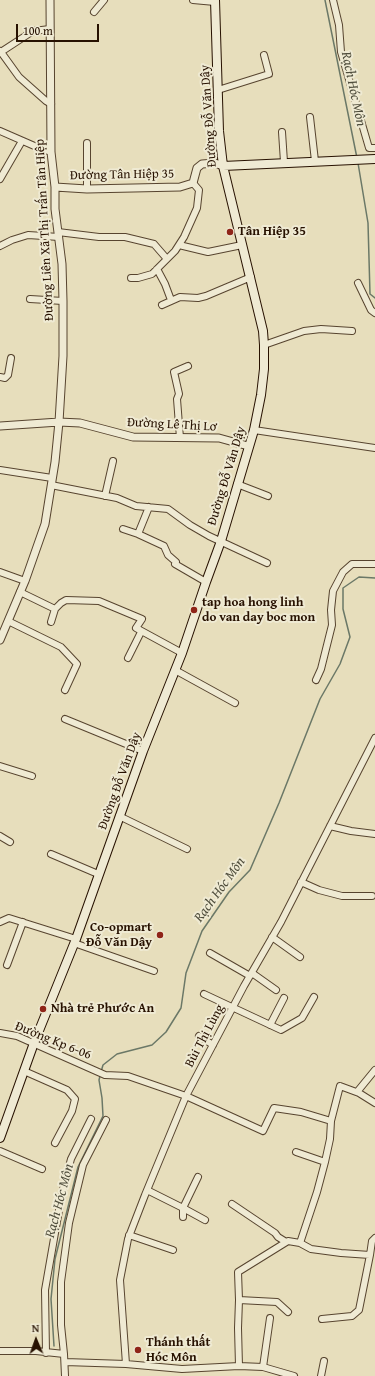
<!DOCTYPE html>
<meta charset="utf-8">
<style>
body{margin:0}
#map{position:relative;width:375px;height:1376px;overflow:hidden;background:#e7debc;font-family:"Gentium Book Plus",serif}
canvas{display:block}
.north{position:absolute;left:16px;top:1320px;width:40px;height:40px;-webkit-text-stroke:3px #efead3;paint-order:stroke;rotate:358deg;font-size:11px;font-weight:700;line-height:16px;text-align:center;color:#271100}
.north::after{content:'';display:block;margin:auto;width:14px;height:18px;background:#271100;clip-path:polygon(50% 0,100% 100%,50% 72%,0 100%)}
.scale{position:absolute;left:16px;top:24px;width:83px;height:18px;box-sizing:border-box;border:2px solid #271100;border-top:0;padding-left:5px;font-size:12px;line-height:14px;white-space:nowrap;color:#271100;-webkit-text-stroke:3px #efead3;paint-order:stroke}
</style>
<div id="map">
<canvas width="375" height="1376"></canvas>
<div class="north">N</div>
<div class="scale">100 m</div>
</div>
<script>
const c = document.querySelector('canvas').getContext('2d');
c.lineJoin = 'round';
function shape(rows) {
  const path = new Path2D();
  for (const r of rows) {
    path.moveTo(r[0], r[1]);
    for (let i = 2; i < r.length; i += 2) path.lineTo(r[i], r[i + 1]);
  }
  return path;
}
function trace(path, color, width, dash) {
  c.strokeStyle = color;
  c.lineWidth = width;
  c.lineCap = dash ? 'butt' : 'round';
  c.setLineDash(dash || []);
  c.stroke(path);
}
function drawText(font, color, halo, rows, align = 'center') {
  c.font = font + ' "Gentium Book Plus",serif';
  c.lineWidth = 4;
  c.setLineDash([]);
  c.textBaseline = 'middle';
  c.strokeStyle = halo;
  c.fillStyle = color;
  for (const [text, x, y, turn = 0] of rows) {
    c.save();
    c.translate(x, y);
    c.rotate((+turn || 0) * Math.PI / 180);
    c.textAlign = isNaN(turn) ? turn : align;
    if (halo) c.strokeText(text, 0, 0);
    c.fillText(text, 0, 0);
    c.restore();
  }
}
trace(shape([
 [325,0,357,158],
 [358,163,368,223,370,294,375,298],
 [101,1072,103,1065,117,1054,152,1045,166,1032,181,1008,186,973,202,931,229,892,250,870,279,803,320,699,340,664,350,637,343,609,343,588,359,577,375,578],
 [54,1346,51,1299,55,1259,78,1167,103,1116,102,1098,99,1080,100,1076]
]), '#6b7867', 1.5);
const minor = shape([
 [193,0,215,2],
 [333,0,339,25,341,52,369,148,375,148],
 [94,12,104,0],
 [0,51,1,52,33,31,50,29],
 [1,52,19,77,46,101,51,104],
 [218,90,269,74,264,55],
 [310,117,315,161],
 [0,131,39,148,51,152],
 [282,132,284,162],
 [87,143,87,189],
 [0,179,22,141],
 [58,232,99,237,125,237,154,244,167,259],
 [179,245,208,252,242,245],
 [0,246,12,240,28,235,59,237],
 [157,269,165,284,171,300],
 [131,278,138,278,152,274,175,251,184,237,197,208,199,190,193,183],
 [358,283,371,310,375,313],
 [30,299,63,301],
 [162,305,180,297,198,298,206,296,251,277],
 [264,345,304,331,321,329,352,331],
 [0,377,5,378,8,375,11,358],
 [254,430,375,448],
 [180,438,177,399,179,394,174,372,188,366],
 [0,470,52,478],
 [237,484,268,496],
 [51,485,117,498,136,506,168,509,190,525,209,536,267,563],
 [105,496,113,461],
 [123,529,138,534,164,546,168,555,176,562,175,564,206,582],
 [138,534,149,507],
 [0,572,25,581],
 [20,592,55,609,51,622],
 [55,609,61,603,66,600,99,601,142,619,136,628,182,653],
 [8,621,61,647,77,664,65,690],
 [128,658,141,632],
 [175,670,235,703],
 [316,680,321,669,332,625,331,610,333,591,343,572,352,564,375,564],
 [65,719,143,751],
 [0,766,32,776],
 [119,816,187,849],
 [330,826,351,831,375,834],
 [0,836,10,842],
 [51,854,98,874],
 [301,882,319,890,342,896,372,896],
 [0,922,9,918,76,939],
 [272,937,300,957],
 [74,943,154,971],
 [210,953,250,976],
 [7,965,23,922],
 [252,973,276,990],
 [204,994,281,1030,302,1018,314,997],
 [270,1025,284,998],
 [0,1033,17,1036,105,1075,128,1076,186,1096,263,1131,274,1108,301,1112,331,1121,330,1139,325,1162,317,1192,300,1243,311,1249,341,1253,370,1255,372,1241,375,1238],
 [199,1036,213,1045],
 [24,1071,67,1090,75,1099,72,1111,55,1143],
 [357,1092,375,1070],
 [331,1121,340,1086,359,1093,375,1103],
 [0,1151,42,1169],
 [296,1152,325,1162],
 [198,1177,183,1208,205,1220],
 [147,1190,183,1208,183,1217],
 [232,1204,275,1233,278,1237,286,1242],
 [129,1235,173,1250],
 [239,1300,277,1302,288,1312],
 [322,1319,352,1316,359,1310,370,1255],
 [0,1351,36,1351,64,1354],
 [46,1353,45,1290,62,1193,71,1159,91,1119],
 [65,1362,126,1364,182,1369,239,1366,263,1367,294,1376],
 [126,1364,120,1280,128,1239,145,1195,186,1096,244,986,281,922,375,738],
 [239,1366,238,1328,239,1300,238,1272,288,1241,300,1243],
 [263,1367,270,1318],
 [65,1376,64,1354,61,1325,61,1282,69,1223,83,1165,106,1120],
 [321,1376,324,1361]
]);
const tertiary = shape([
 [55,187,87,189,180,187,193,183,197,168,202,164,215,163,223,166],
 [0,426,59,422,80,423,133,437,219,438,248,446],
 [0,640,25,581,45,524,55,462,59,422,63,356,63,301,62,264,55,209,55,187,51,152,50,0]
]);
const secondary = shape([
 [223,166,375,159],
 [0,1138,34,1043,76,939,143,751,182,653,206,582,221,541,254,430,261,395,264,369,264,345,263,331,223,166,219,131,215,0]
]);
trace(minor, '#57442f', 8);
trace(tertiary, '#57442f', 9);
trace(secondary, '#271100', 10);
trace(minor, '#efead3', 6);
trace(tertiary, '#efead3', 7);
trace(secondary, '#efead3', 8);
for (const [x, y, r, color] of [
 [230,232,4,"#8f2418"],
 [194,610,4,"#8f2418"],
 [160,935,4,"#8f2418"],
 [43,1009,4,"#8f2418"],
 [138,1350,4,"#8f2418"]
]) {
  const dot = new Path2D();
  dot.arc(x, y, r, 0, 2 * Math.PI);
  c.fillStyle = color;
  c.fill(dot);
  trace(dot, '#efead3', 1.5);
}
drawText('13px', '#271100', '#efead3', [
 ["Đường Đỗ Văn Dậy",209,116,-94],
 ["Đường Tân Hiệp 35",122,175,-1],
 ["Đường Liên Xã Thị Trấn Tân Hiệp",45,230,-93],
 ["Đường Lê Thị Lơ",172,425,3],
 ["Đường Đỗ Văn Dậy",227,476,-73],
 ["Đường Đỗ Văn Dậy",120,781,-70],
 ["Bùi Thị Lùng",205,1036,-62],
 ["Đường Kp 6-06",53,1041,22]
]);
drawText('bold 13px', '#271100', '#efead3', [
 ["Tân Hiệp 35",238,232],
 ["tap hoa hong linh",202,603],
 ["do van day boc mon",202,618],
 ["Co-opmart",152,928,"right"],
 ["Đỗ Văn Dậy",152,943,"right"],
 ["Nhà trẻ Phước An",51,1009],
 ["Thánh thất",146,1343],
 ["Hóc Môn",146,1358]
], 'left');
drawText('italic 14px', '#4f4d3c', '#efead3', [
 ["Rạch Hóc Môn",353,89,78],
 ["Rạch Hóc Môn",220,890,-54],
 ["Rạch Hóc Môn",60,1201,-75]
]);
</script>
